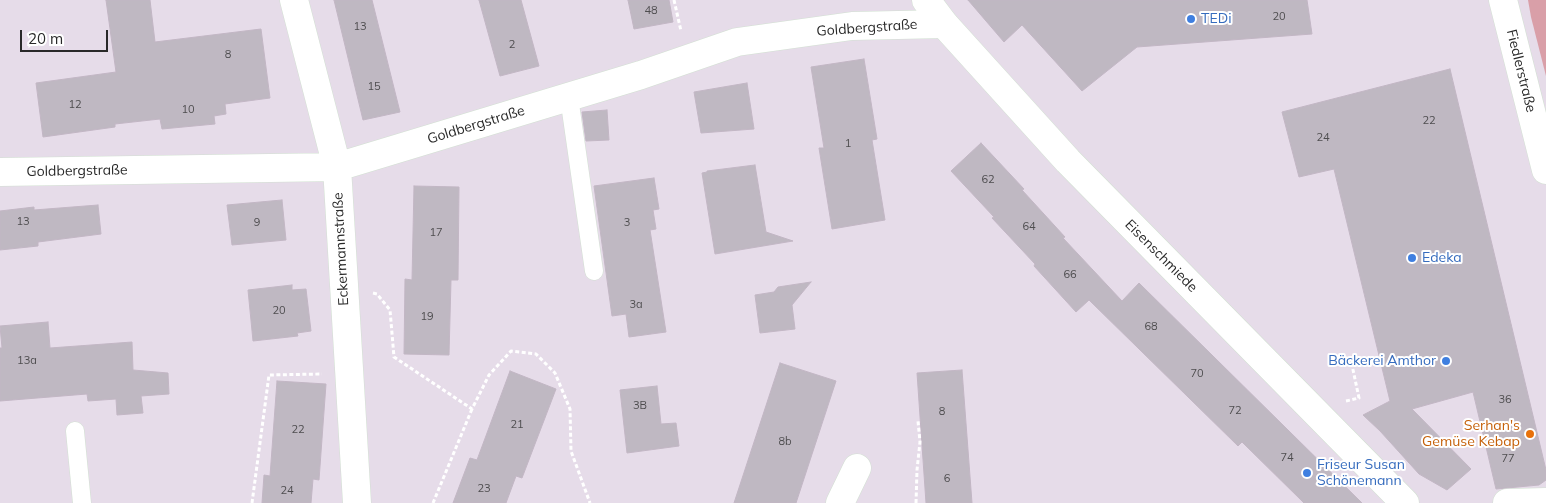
<!DOCTYPE html>
<meta charset="utf-8">
<style>
body{margin:0}
#map{position:relative;width:1546px;height:503px;overflow:hidden;background:#e6dce9;font-family:Mulish,sans-serif}
canvas{display:block}
.scale{position:absolute;left:20px;top:30px;width:88px;height:22px;box-sizing:border-box;border:2px solid #292929;border-top:0;padding-left:6px;font-size:15px;line-height:18px;white-space:nowrap;color:#292929;-webkit-text-stroke:4px #fff;paint-order:stroke}
</style>
<div id="map">
<canvas width="1546" height="503"></canvas>
<div class="scale">20 m</div>
</div>
<script>
const c = document.querySelector('canvas').getContext('2d');
c.lineJoin = 'round';
function paint(path, color) {
  c.fillStyle = color;
  c.fill(path, 'evenodd');
}
function shape(rows) {
  const path = new Path2D();
  for (const r of rows) {
    path.moveTo(r[0], r[1]);
    for (let i = 2; i < r.length; i += 2) path.lineTo(r[i], r[i + 1]);
  }
  return path;
}
function trace(path, color, width, dash) {
  c.strokeStyle = color;
  c.lineWidth = width;
  c.lineCap = dash ? 'butt' : 'round';
  c.setLineDash(dash || []);
  c.stroke(path);
}
function drawText(font, color, halo, rows, align = 'center') {
  c.font = font + ' Mulish,sans-serif';
  c.lineWidth = 4;
  c.setLineDash([]);
  c.textBaseline = 'middle';
  c.strokeStyle = halo;
  c.fillStyle = color;
  for (const [text, x, y, turn = 0] of rows) {
    c.save();
    c.translate(x, y);
    c.rotate((+turn || 0) * Math.PI / 180);
    c.textAlign = isNaN(turn) ? turn : align;
    if (halo) c.strokeText(text, 0, 0);
    c.fillText(text, 0, 0);
    c.restore();
  }
}
paint(shape([
 [1528,0,1546,0,1546,76,1531,17]
]), '#d99fa8');
const building = shape([
 [106,0,150,0,155,42,261,29,270,98,225,104,226,114,214,116,215,124,162,129,160,119,115,124,115,127,43,137,36,83,116,72,106,0],
 [334,0,372,0,400,112,363,120,334,0],
 [479,0,521,0,539,66,500,76,479,0],
 [628,0,669,0,673,22,634,29,628,0],
 [968,0,1307,0,1312,34,1137,47,1082,91,1022,25,1004,42,968,0],
 [864,59,877,139,872,140,885,220,832,229,819,148,824,148,811,67,864,59],
 [1450,69,1546,470,1546,480,1539,485,1496,489,1473,392,1412,409,1471,469,1447,490,1419,474,1380,431,1363,415,1390,401,1334,169,1299,177,1282,112,1450,69],
 [747,83,754,129,701,133,694,92,747,83],
 [607,110,609,140,586,141,582,112,607,110],
 [981,143,1024,189,1022,190,1065,237,1063,238,1122,301,1139,283,1362,503,1304,503,1242,442,1238,446,1089,300,1076,312,1034,266,1035,264,992,218,994,217,951,171,981,143],
 [755,165,766,232,793,241,715,254,702,173,707,172,707,171,755,165],
 [654,178,659,209,653,210,656,229,650,230,666,332,629,337,626,314,612,316,594,186,654,178],
 [414,186,459,187,458,280,451,280,449,355,404,354,405,279,412,280,414,186],
 [282,200,286,240,232,245,227,205,282,200],
 [98,205,101,234,38,242,38,246,0,250,0,211,34,207,34,210,98,205],
 [811,282,792,305,795,329,760,333,755,295,774,292,778,287,811,282],
 [292,285,292,290,306,289,311,331,297,333,298,336,253,341,248,290,292,285],
 [48,322,50,348,132,342,133,370,168,373,169,394,141,396,143,413,117,415,116,399,88,401,87,394,0,401,0,348,2,348,0,326,48,322],
 [780,363,836,381,796,503,734,503,780,363],
 [962,370,972,503,926,503,917,373,962,370],
 [510,371,556,389,522,478,516,476,506,503,453,503,470,458,477,460,510,371],
 [277,381,326,384,319,480,313,479,311,503,262,503,264,475,270,476,277,381],
 [657,386,661,424,676,423,679,446,627,453,620,390,657,386]
]);
paint(building, '#bfb8c2');
trace(building, '#c2b6c4', 1);
const service = shape([
 [569,97,594,271],
 [75,431,82,503]
]);
const minor = shape([
 [294,0,337,167,357,503],
 [1503,0,1546,170],
 [0,172,337,167,641,75,737,42,852,26,944,24],
 [840,503,857,468]
]);
const tertiary = shape([
 [926,0,944,24,1068,161,1405,503],
 [1507,503,1546,502]
]);
trace(service, '#d2e0d2', 19);
trace(minor, '#d2e0d2', 29);
trace(tertiary, '#d2e0d2', 29);
trace(shape([
 [674,0,681,31],
 [373,293,377,294,390,310,394,357,472,409,489,375,511,351,536,354,555,373,570,409,571,451,590,503],
 [1346,401,1359,398,1352,365],
 [252,503,269,375,322,374],
 [433,503,472,409],
 [916,503,917,470,920,442,918,421]
]), '#fff', 3, [4, 2.5]);
trace(service, '#fff', 18);
trace(minor, '#fff', 28);
trace(tertiary, '#fff', 28);
for (const [x, y, r, color] of [
 [1191,19,5,"#3f7fe0"],
 [1412,258,5,"#3f7fe0"],
 [1446,361,5,"#3f7fe0"],
 [1530,434,5,"#e8710a"],
 [1307,473,5,"#3f7fe0"]
]) {
  const dot = new Path2D();
  dot.arc(x, y, r, 0, 2 * Math.PI);
  c.fillStyle = color;
  c.fill(dot);
  trace(dot, '#fff', 2);
}
drawText('11px', '#4e4d4f', null, [
 ["48",651,11],
 ["20",1279,17],
 ["13",360,27],
 ["2",512,45],
 ["8",228,55],
 ["15",374,87],
 ["12",75,105],
 ["10",188,110],
 ["22",1429,121],
 ["24",1323,138],
 ["1",848,144],
 ["62",988,180],
 ["13",23,222],
 ["9",257,223],
 ["3",627,223],
 ["64",1029,227],
 ["17",436,233],
 ["66",1070,275],
 ["3a",636,305],
 ["20",279,311],
 ["19",427,317],
 ["68",1151,327],
 ["13a",27,361],
 ["70",1197,374],
 ["36",1505,400],
 ["3B",640,406],
 ["72",1235,411],
 ["8",942,412],
 ["21",517,425],
 ["22",298,430],
 ["8b",785,442],
 ["74",1287,458],
 ["77",1508,459],
 ["6",947,479],
 ["23",484,489],
 ["24",287,491]
]);
drawText('14px', '#366cbe', '#fff', [
 ["TEDi",1201,19],
 ["Edeka",1422,258],
 ["Bäckerei Amthor",1436,361,"right"],
 ["Friseur Susan",1317,465],
 ["Schönemann",1317,481]
], 'left');
drawText('14px', '#292929', '#fff', [
 ["Goldbergstraße",867,28,-4],
 ["Fiedlerstraße",1521,71,76],
 ["Goldbergstraße",476,125,-17],
 ["Goldbergstraße",77,171,-1],
 ["Eckermannstraße",341,249,-93],
 ["Eisenschmiede",1161,256,45]
]);
drawText('14px', '#c56008', '#fff', [
 ["Serhan's",1520,426],
 ["Gemüse Kebap",1520,442]
], 'right');
</script>
